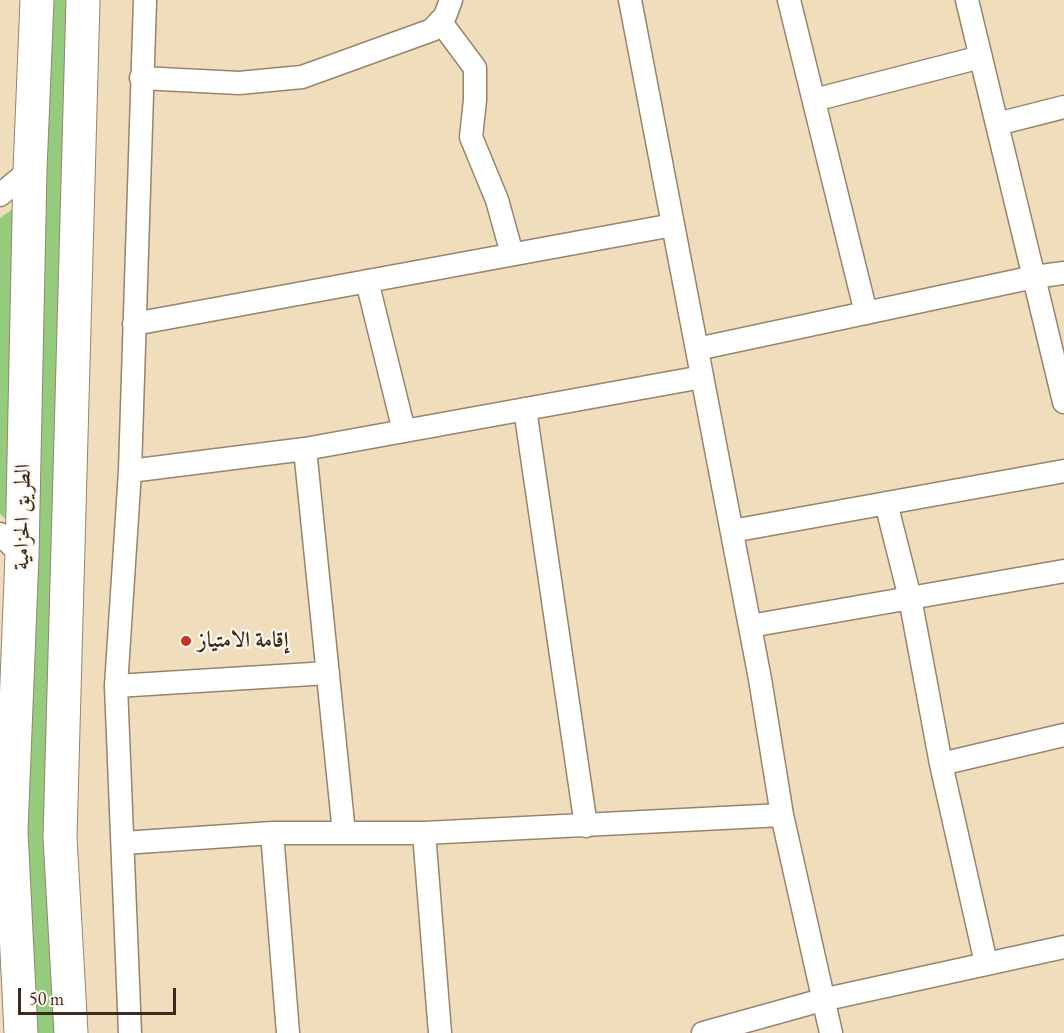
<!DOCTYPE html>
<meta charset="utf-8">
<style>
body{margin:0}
#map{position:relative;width:1064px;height:1033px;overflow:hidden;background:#f0ddbc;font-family:"EB Garamond",serif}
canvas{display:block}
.scale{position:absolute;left:18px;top:988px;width:158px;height:27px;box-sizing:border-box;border:3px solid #3b2a1e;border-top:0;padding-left:8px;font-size:18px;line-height:21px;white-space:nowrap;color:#3b2a1e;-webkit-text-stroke:4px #fbf7ec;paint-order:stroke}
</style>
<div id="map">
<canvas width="1064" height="1033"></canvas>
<div class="scale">50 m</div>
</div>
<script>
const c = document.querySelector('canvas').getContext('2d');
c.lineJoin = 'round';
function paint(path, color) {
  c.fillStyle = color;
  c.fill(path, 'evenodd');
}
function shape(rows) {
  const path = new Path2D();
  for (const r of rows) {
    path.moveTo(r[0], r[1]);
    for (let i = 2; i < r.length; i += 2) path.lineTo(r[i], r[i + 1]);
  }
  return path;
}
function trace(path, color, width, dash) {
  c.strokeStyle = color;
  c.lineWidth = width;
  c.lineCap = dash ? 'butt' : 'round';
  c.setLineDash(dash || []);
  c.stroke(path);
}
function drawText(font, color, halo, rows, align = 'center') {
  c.font = font + ' "EB Garamond",Amiri,serif';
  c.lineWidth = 4.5;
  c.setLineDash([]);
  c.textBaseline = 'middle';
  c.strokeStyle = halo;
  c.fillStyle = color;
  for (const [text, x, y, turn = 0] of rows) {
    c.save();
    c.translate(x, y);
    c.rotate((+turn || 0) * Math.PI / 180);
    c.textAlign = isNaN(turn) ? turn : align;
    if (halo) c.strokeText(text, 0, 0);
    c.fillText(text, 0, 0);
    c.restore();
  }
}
paint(shape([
 [50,0,67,0,56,1033,37,1033,27,832],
 [14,208,6,519,0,514,0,218]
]), '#95cb7c');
const minor = shape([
 [630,0,760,679,782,815,831,1033],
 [789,0,866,313],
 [967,0,1064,402],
 [440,21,475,68,475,100,471,137,497,200,512,254],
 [141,78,239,83,302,77,432,30,445,16,451,0],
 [814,100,981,57],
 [997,124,1064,107],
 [0,195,30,170],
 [367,281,404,431],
 [134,324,673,225],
 [697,349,1034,277,1064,273],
 [525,409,586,826],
 [305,449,344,833],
 [130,471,305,449,702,377],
 [886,503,910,598,941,764,986,963],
 [732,531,1064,471],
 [0,534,22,555],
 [750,626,1064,571],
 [116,686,328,673],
 [941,764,1064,735],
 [272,833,288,1033],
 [424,833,440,1033],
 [123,843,272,833,424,833,782,815],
 [130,1033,116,686,130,471,145,0],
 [703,1033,822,1000,1064,947]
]);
const highway = shape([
 [21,1033,11,831,22,555,30,170,37,0],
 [71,1033,60,837,83,0]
]);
trace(minor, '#96846d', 25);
trace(highway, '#96846d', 35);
trace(minor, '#fff', 22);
trace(highway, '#fff', 33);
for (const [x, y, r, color] of [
 [186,641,6,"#c8321e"]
]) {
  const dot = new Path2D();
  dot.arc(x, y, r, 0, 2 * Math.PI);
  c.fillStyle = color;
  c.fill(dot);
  trace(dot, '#fbf7ec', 2);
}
drawText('22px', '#3b2a1e', '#fbf7ec', [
 ["الطريق الحزامية",23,517,-89]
]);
drawText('bold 22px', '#3b2a1e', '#fbf7ec', [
 ["إقامة الامتياز",198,641]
], 'left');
</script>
